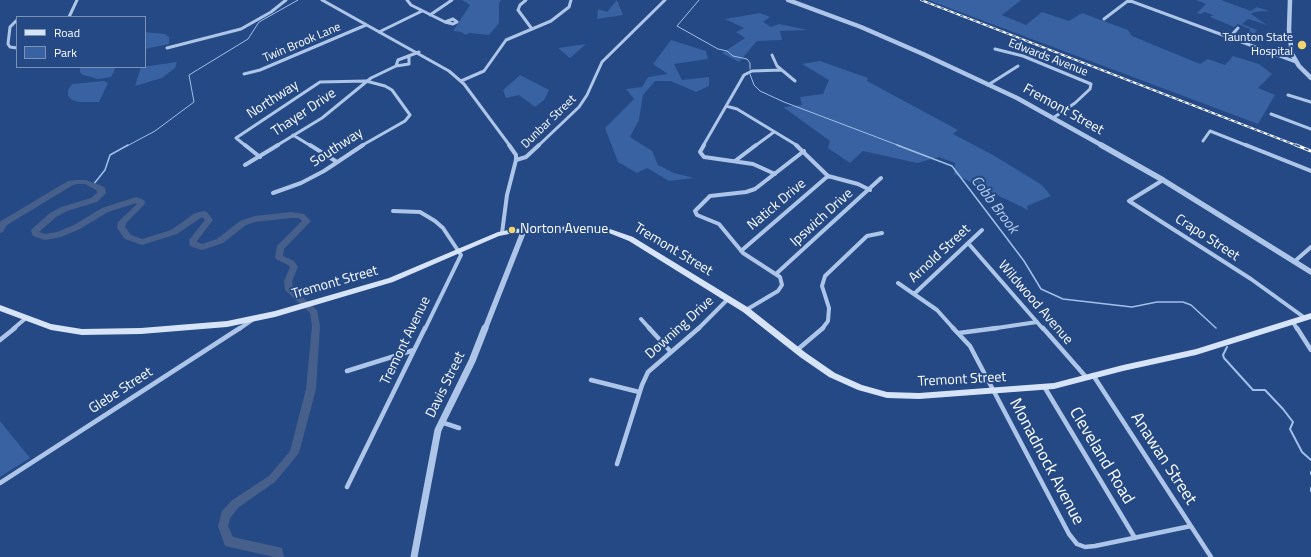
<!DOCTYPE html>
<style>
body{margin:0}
#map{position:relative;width:1311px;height:557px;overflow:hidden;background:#244984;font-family:"Titillium Web",sans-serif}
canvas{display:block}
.legend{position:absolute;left:16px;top:16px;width:130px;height:52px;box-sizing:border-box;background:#244984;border:1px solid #7c92b5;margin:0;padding:5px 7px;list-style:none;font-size:12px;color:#fff}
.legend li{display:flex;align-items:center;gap:8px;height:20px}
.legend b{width:20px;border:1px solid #7c92b5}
</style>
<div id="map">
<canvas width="1311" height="557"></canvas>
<ul class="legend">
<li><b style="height:5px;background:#d7e3f7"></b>Road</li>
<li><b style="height:11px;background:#3862a1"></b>Park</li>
</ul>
</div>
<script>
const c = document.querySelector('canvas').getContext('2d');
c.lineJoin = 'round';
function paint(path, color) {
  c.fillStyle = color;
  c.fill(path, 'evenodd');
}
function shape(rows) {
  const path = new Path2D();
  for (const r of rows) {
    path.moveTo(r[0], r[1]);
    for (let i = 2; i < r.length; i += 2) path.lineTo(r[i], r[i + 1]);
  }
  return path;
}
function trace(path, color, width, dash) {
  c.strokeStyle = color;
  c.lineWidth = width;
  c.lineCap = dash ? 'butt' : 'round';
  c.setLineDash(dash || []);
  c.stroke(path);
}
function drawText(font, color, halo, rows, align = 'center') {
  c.font = font + ' "Titillium Web",sans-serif';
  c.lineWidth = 4;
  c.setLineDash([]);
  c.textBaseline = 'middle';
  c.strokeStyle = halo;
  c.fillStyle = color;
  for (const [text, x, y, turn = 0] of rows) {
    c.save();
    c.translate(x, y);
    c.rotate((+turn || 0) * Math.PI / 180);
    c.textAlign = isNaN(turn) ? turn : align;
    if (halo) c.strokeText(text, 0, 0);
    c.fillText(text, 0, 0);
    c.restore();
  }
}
paint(shape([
 [462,0,501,0,499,3,499,23,489,35,469,33,466,35,461,32,453,31,470,5],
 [617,0,623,15,597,19,598,9,607,12],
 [928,0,1021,0,1002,15,1026,25,1042,12,1069,21,1082,13,1128,30,1132,36,1200,64,1208,59,1225,65,1233,56,1259,64,1272,74,1258,88,1275,95,1258,124],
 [1196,0,1221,0,1251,11,1257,7,1269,11,1254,12,1251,14,1267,25,1248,19,1242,24,1257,30,1254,34,1249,31,1250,29,1238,24,1234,27,1210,17,1213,15,1204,12,1201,14,1197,13,1206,4],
 [760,13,770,17,763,22,771,27,779,24,808,30,780,31,782,40,757,41,739,62,722,53,745,38,736,32,744,28,725,19],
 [145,32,165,34,169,37,169,44,145,49],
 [671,40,706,51,708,59,674,64,682,80,709,77,709,86,696,92,671,81,655,81,643,95,639,120,630,137,652,151,658,165,674,173,694,178,669,181,647,168,637,173,618,162,605,128,634,99,626,89,642,87,648,77,668,74,653,64],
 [586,44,570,58,558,48],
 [820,61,868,78,867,81,958,130,953,134,993,155,1042,185,1051,196,1027,206,1028,210,954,174,955,163,939,157,917,163,863,151,850,163,828,148,830,141,783,107,802,105,800,97,823,94,829,80,802,64],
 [177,62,175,68,162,78,135,86,141,67],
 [80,67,116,67,111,77,98,79,83,75,80,72],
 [520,75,549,90,544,100,535,107,519,95,506,98,503,90],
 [104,81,108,83,99,102,79,102,72,100,68,96,68,90,72,84],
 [0,421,30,458,0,477]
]), '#3862a1');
trace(shape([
 [699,0,677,26,718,49,727,51,733,56,747,59,750,63,750,69],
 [750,74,754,85,760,91,784,102,900,146],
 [127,146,155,131,194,102,189,75,248,39,259,22,298,0]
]), '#a1bfe9', 1);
trace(shape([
 [897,145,952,166,1024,261,1041,289,1063,299,1132,307,1157,302,1183,302,1191,305,1216,328],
 [93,185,105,170,110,155,128,145]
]), '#a1bfe9', 1.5);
trace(shape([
 [1227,347,1223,355,1224,358,1253,390,1265,390,1283,409,1293,422,1290,429,1302,452,1311,460],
 [1311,472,1311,474],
 [1311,488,1311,491]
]), '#a1bfe9', 2);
paint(shape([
 [77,180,86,180,102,186,105,188,106,193,97,202,67,211,56,217,39,232,45,234,57,232,74,225,102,208,136,197,144,200,145,202,144,205,127,222,125,227,131,235,142,239,171,230,195,213,204,211,207,212,213,220,197,241,197,242,202,244,217,239,240,221,255,216,291,212,304,214,311,221,284,249,283,256,294,261,298,267,292,281,293,289,317,310,320,326,316,389,299,453,275,482,239,507,230,518,228,526,233,537,278,547,282,548,284,557,274,557,225,546,218,526,222,511,231,501,269,476,290,451,306,389,312,326,310,313,285,290,284,281,290,267,288,265,276,259,275,257,277,246,302,221,299,218,291,218,255,222,246,225,223,243,202,250,190,246,189,240,205,220,202,217,177,234,142,245,125,239,117,228,118,222,137,204,136,203,108,212,80,229,61,237,45,240,33,236,31,231,32,229,50,213,61,207,91,198,98,192,96,190,85,184,77,184,73,185,7,225,3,232,0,233,0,223,1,221,68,181,77,180]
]), '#46608b');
trace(shape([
 [322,0,449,71,464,84,510,146],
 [407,0,411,5,445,22],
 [526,0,520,5,518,10,532,29],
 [1128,0,1296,62],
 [430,15,452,0],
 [69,17,77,0],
 [453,19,457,22,453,24,445,22,453,19],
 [1104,19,1129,0],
 [17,20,10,27,8,44,10,47,17,48],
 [379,32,422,11],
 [1229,38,1238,28],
 [167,48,241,29,271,12,286,0],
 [995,49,1023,56,1091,84,1090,89,1075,103,1053,118],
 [772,55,777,66,795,81],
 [396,66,398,60,419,52],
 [244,74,260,70,366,25],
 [461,81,484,71,506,40,551,21,569,7,571,0],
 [988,85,1018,66],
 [1288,95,1311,102],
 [726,106,737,109,798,146],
 [1271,114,1311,129],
 [293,135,311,146],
 [1203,141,1210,131,1248,146],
 [246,146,236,138,320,82,366,81,385,86,392,90,410,115,405,121,361,146],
 [276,146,322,118,371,78,396,66,409,64,409,57],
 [538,146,579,107,587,95,602,62,665,0],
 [703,146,744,75,752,71,782,70],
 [755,146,774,132]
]), '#adc5e8', 3);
trace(shape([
 [245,145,260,157],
 [310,145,337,162],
 [704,145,700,152,704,157,753,164,775,174],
 [796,145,828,176,858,184,870,190],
 [1246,145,1311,171],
 [516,160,526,157,539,145],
 [735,161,756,145],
 [245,165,278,145],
 [1163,180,1129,201,1251,279,1305,318],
 [273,193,301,183,324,171,363,145],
 [393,211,420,212,435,221,443,228,461,255,425,329],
 [502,233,507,195,516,160,516,155,509,145],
 [968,243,1043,329],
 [741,251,828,176],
 [1295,261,1311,247],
 [777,273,881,178],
 [898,283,937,310,954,329],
 [914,294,982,230],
 [746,310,778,291,782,285,780,277,743,253,719,224,697,215,695,211,710,196,746,192,755,189,804,151],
 [641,319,650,329],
 [1293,322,1297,329],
 [13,329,26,318],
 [239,329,252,320],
 [698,329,728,299],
 [822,329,828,321,829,308,822,286,825,276,867,236,882,233],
 [990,329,1037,322]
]), '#adc5e8', 4);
trace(shape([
 [649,328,671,352],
 [953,328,970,346,1069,534,1077,544,1085,547,1095,546,1191,526],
 [1043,328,1086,377],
 [1297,328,1311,350],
 [959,333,997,328],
 [0,340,15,328],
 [797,350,823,328],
 [347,371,414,350],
 [1093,375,1211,557],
 [591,380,639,392],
 [1045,388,1135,538],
 [441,422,459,428],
 [617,464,642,385,648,372,699,328],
 [0,483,240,328],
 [347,487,425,328]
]), '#adc5e8', 4.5);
trace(shape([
 [788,0,861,27,923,54,1017,98,1103,146],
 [1290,0,1289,30,1292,54,1299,66,1311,78]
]), '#adc5e8', 4.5);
trace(shape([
 [1101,145,1163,180,1311,272],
 [485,329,524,230]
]), '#adc5e8', 5.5);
trace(shape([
 [414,557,438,430,472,361,485,328]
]), '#adc5e8', 7);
paint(shape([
 [579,226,610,229,633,237,749,308,806,353,835,373,862,385,887,392,919,393,1054,383,1123,365,1196,349,1311,313,1311,319,1196,355,1123,371,1054,389,919,399,887,398,858,390,829,377,800,357,743,312,629,241,609,233,579,230,514,233,499,236,393,282,275,317,227,327,141,334,82,335,51,330,0,311,0,305,51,324,82,329,141,328,227,321,275,311,389,278,498,232,514,229,579,226]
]), '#d7e3f7');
const railFar1 = shape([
 [921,0,1298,146]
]);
const rail = shape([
 [1296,145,1311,151]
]);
trace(railFar1, '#fff', 2);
trace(rail, '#fff', 3);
trace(railFar1, '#244984', 1, [3.5]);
trace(rail, '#244984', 1.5, [4.5]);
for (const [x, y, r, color] of [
 [1302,45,5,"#f2d370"],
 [512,230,4,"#f2d370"]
]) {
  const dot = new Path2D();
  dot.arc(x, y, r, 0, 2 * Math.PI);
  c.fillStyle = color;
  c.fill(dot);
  trace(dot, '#244984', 1.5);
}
drawText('12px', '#fff', '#244984', [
 ["Taunton State",1293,38],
 ["Hospital",1293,52]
], 'right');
drawText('12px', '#fff', '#244984', [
 ["Twin Brook Lane",302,43,-23],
 ["Edwards Avenue",1048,58,21],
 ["Dunbar Street",549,122,-44]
]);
drawText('14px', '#fff', '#244984', [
 ["Northway",273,100,-33],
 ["Fremont Street",1063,110,29],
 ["Thayer Drive",304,113,-34],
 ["Southway",337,148,-33],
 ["Natick Drive",777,205,-40],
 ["Ipswich Drive",822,218,-42],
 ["Crapo Street",1207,238,33],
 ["Tremont Street",673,250,31],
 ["Arnold Street",940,254,-43],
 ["Tremont Street",335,283,-16],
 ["Wildwood Avenue",1035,303,49],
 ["Downing Drive",680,328,-42],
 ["Tremont Avenue",406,341,-64],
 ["Tremont Street",962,380,-3],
 ["Davis Street",446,385,-64],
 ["Glebe Street",121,391,-33]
]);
drawText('14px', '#fff', '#244984', [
 ["Norton Avenue",520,230]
], 'left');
drawText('italic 15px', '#b8cfef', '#244984', [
 ["Cobb Brook",994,205,53]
]);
drawText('17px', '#fff', '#244984', [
 ["Cleveland Road",1101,456,59],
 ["Anawan Street",1163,459,57],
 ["Monadnock Avenue",1046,462,62]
]);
</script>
